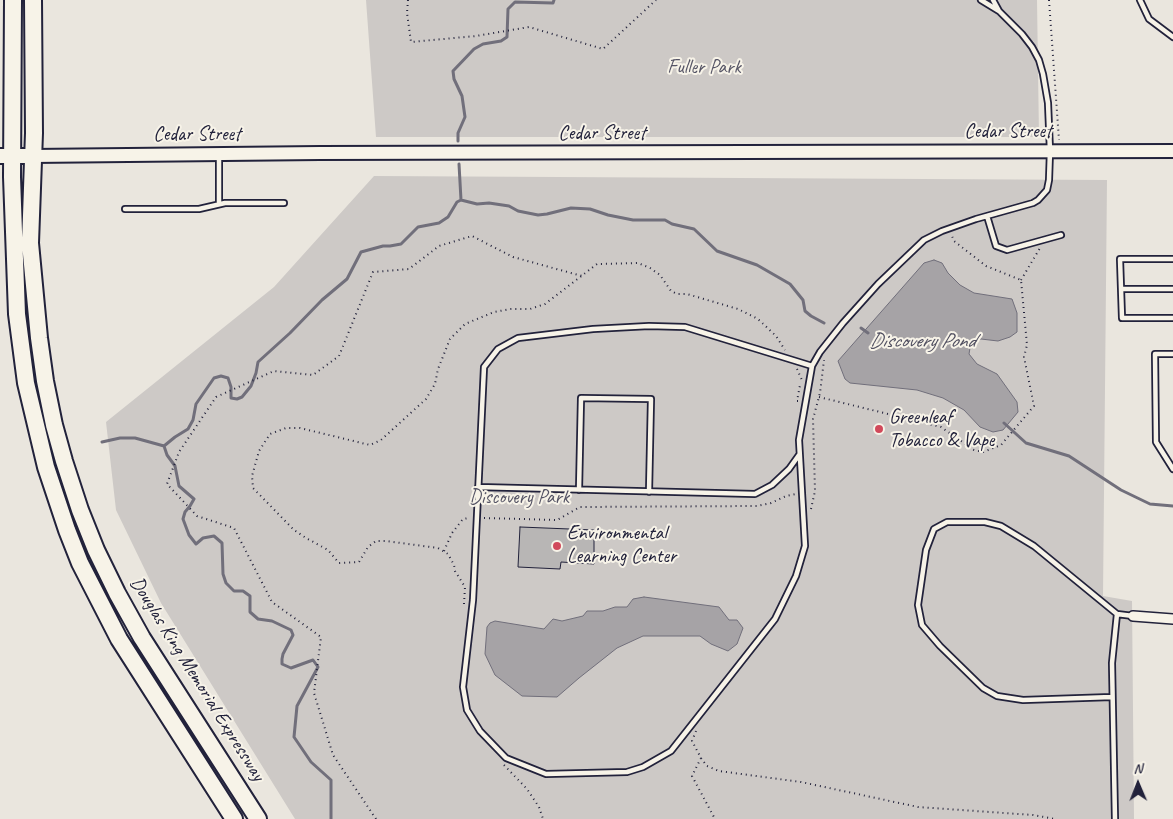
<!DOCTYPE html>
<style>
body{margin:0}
#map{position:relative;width:1173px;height:819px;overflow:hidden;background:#eae6de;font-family:Caveat,sans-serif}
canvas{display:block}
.north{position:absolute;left:1113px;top:759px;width:50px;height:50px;-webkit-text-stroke:4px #f7f3e8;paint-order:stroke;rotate:359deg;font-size:14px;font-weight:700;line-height:20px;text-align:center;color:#22223b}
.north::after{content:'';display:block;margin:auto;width:18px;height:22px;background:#22223b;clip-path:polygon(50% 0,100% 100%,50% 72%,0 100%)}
</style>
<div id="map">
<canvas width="1173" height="819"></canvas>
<div class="north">N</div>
</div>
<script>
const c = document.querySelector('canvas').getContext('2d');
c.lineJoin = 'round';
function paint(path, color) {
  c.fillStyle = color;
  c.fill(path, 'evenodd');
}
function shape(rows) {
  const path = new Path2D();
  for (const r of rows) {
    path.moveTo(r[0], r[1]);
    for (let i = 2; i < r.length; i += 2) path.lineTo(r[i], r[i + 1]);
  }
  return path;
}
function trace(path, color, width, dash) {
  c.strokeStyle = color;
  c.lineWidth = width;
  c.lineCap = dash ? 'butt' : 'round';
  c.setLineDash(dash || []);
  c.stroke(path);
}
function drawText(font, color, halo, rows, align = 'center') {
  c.font = font + ' Caveat,sans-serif';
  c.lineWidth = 4;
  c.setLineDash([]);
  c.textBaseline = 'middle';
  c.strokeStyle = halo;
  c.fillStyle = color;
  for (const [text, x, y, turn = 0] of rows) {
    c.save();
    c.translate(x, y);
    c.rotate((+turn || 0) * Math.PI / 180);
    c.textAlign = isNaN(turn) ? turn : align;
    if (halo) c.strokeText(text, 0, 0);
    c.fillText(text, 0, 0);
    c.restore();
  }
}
paint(shape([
 [366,0,1037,0,1039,137,376,137],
 [374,176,1107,180,1103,596,1132,601,1134,819,295,819,161,603,116,510,106,422,274,287]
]), '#cdc9c6');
const water = shape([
 [934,260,942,263,948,273,960,285,974,293,1012,299,1017,313,1017,332,1010,337,998,341,981,339,971,342,969,354,977,364,997,374,1017,402,1018,412,1003,430,993,432,980,427,964,410,943,398,917,390,850,383,845,379,838,361,924,263,934,260],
 [644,597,719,607,729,620,737,620,743,628,737,644,728,651,711,644,700,636,643,636,617,648,579,678,557,697,522,696,495,675,485,654,487,627,490,623,495,621,544,629,553,619,562,621,583,616,587,611,603,611,615,607,627,607,633,599,644,597]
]);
paint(water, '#a6a3a6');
trace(water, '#716f7b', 1);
trace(shape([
 [458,141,458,133,465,117,462,96,454,79,453,71,474,49,483,44,501,41,507,37,508,9,515,2,553,3,554,0],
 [459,164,461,200],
 [461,200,477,204,489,203,509,206,518,211,538,215,547,214,571,208,590,209,608,215,633,220,665,220,672,224,694,229,717,251,757,265,790,284,803,300,805,311,811,316,824,323],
 [861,328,868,333],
 [1004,423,1026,443,1069,456,1121,490,1150,504,1173,506],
 [102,442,120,438,135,438,164,446],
 [164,446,167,455,175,466,179,486,194,499,190,506,185,512,183,519,189,535,196,544,203,538,214,536,222,543,223,574,226,583,234,591,243,591,250,596,250,612,258,619,272,621,291,630,293,635,283,654,282,659,282,664,291,668,313,660,318,667,297,706,294,737,311,762,331,780,331,819],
 [164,446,175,437,188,429,193,420,196,404,214,378,221,376,228,378,231,387,231,398,237,399,242,397,251,386,256,373,258,362,290,333,322,300,347,279,361,252,383,246,390,246,401,244,418,227,439,223,448,217,457,202,461,200]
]), '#716f7b', 3);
const building = shape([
 [520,527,594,530,594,564,561,562,560,569,518,567,520,527]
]);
paint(building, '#b8b6b5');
trace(building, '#22223b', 1);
const lane = shape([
 [981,0,999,11,993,0],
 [1140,0,1149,19,1173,37],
 [219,204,219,155],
 [125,209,199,209,225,203,284,203],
 [987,216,996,246,1007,250,1061,235],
 [1173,259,1120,259,1122,318,1173,318],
 [1121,289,1173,289],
 [1173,354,1155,354,1156,442,1173,469],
 [812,366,685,327,649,326,593,329,518,338,498,349,484,367,473,600,463,687,467,710,480,731,506,758,546,774,627,772,643,767,671,751,775,619,796,576,805,546,799,440,812,366,820,352,843,323,878,284,924,240,942,231,976,219,1033,203,1038,200,1047,190,1049,180,1050,151,1048,103,1043,74,1039,60,1032,47,1022,34,999,11],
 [478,487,755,494,772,485,789,469,799,455],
 [579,490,581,398,651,399,649,492],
 [1112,697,1023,700,997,696,983,688,940,646,922,625,918,605,926,550,934,529,947,522,985,522,1001,526,1034,546,1117,614],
 [1115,819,1112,663,1117,614,1133,616]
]);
const street = shape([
 [1133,616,1173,619]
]);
const secondary = shape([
 [32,156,320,153,1173,151]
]);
const primary = shape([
 [0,156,32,156]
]);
const highway = shape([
 [13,0,12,177,17,314,26,383,46,467,67,530,80,563,119,639,234,819],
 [33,0,34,133,30,243,39,338,45,381,54,425,64,461,80,510,96,550,117,593,142,638,258,819]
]);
trace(lane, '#22223b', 8);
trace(street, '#22223b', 12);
trace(secondary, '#22223b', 16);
trace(primary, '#22223b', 18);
trace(highway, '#22223b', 20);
trace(shape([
 [408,0,407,13,411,42,476,36,529,27,603,49,656,0],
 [1049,0,1059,140],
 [1021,280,1040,248],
 [797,369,802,380],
 [819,397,941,427,974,450,983,452,1001,445,1034,406,1024,357,1027,345,1021,280,986,266,954,241,952,236],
 [798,401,797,401,800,385],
 [811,509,815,491,813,419,820,393,824,360],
 [484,518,557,520,580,507,757,506,771,503,786,496,796,494],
 [444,551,452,533,463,519,469,518],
 [464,604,465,587,455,571,454,565,448,554,438,548,386,541,376,541,368,547,359,562,339,563,328,550,306,538,294,530,253,488,252,476,259,451,270,434,286,428,300,428,370,445,381,440,426,399,435,384,438,369,450,339,465,324,494,312,511,309,530,309,545,304,597,264,638,263,650,268,660,275,671,291,677,294,687,294,738,309,758,319,776,336,785,350],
 [696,731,692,741,701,758,692,776,715,819],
 [701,758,707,766,719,771,801,782,918,807,1033,815,1055,819],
 [504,765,527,789,539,807,543,819],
 [376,819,333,755,314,693,321,637,272,602,234,528,197,516,167,484,179,452,216,397,274,371,313,375,339,356,373,272,409,269,439,246,472,236,513,257,582,276]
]), '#22223b', 2, [1, 4]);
trace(lane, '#f7f3e8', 4.5);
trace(street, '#f7f3e8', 9);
trace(secondary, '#f7f3e8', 12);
trace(primary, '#f7f3e8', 14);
trace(highway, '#f7f3e8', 16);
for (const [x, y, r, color] of [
 [879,429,5,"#d1495b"],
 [557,546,5,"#d1495b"]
]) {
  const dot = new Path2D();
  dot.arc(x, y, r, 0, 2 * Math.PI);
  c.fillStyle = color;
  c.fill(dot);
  trace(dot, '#f7f3e8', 2);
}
drawText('20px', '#555465', '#f7f3e8', [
 ["Fuller Park",704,68],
 ["Discovery Park",519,498]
]);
drawText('20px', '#22223b', '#f7f3e8', [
 ["Cedar Street",1008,132],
 ["Cedar Street",602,134],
 ["Cedar Street",197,135],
 ["Douglas King Memorial Expressway",197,679,58]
]);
drawText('20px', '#22223b', '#f7f3e8', [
 ["Greenleaf",889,418],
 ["Tobacco & Vape",889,441],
 ["Environmental",567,534],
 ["Learning Center",567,557]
], 'left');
drawText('italic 21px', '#504f60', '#f7f3e8', [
 ["Discovery Pond",922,341]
]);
</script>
